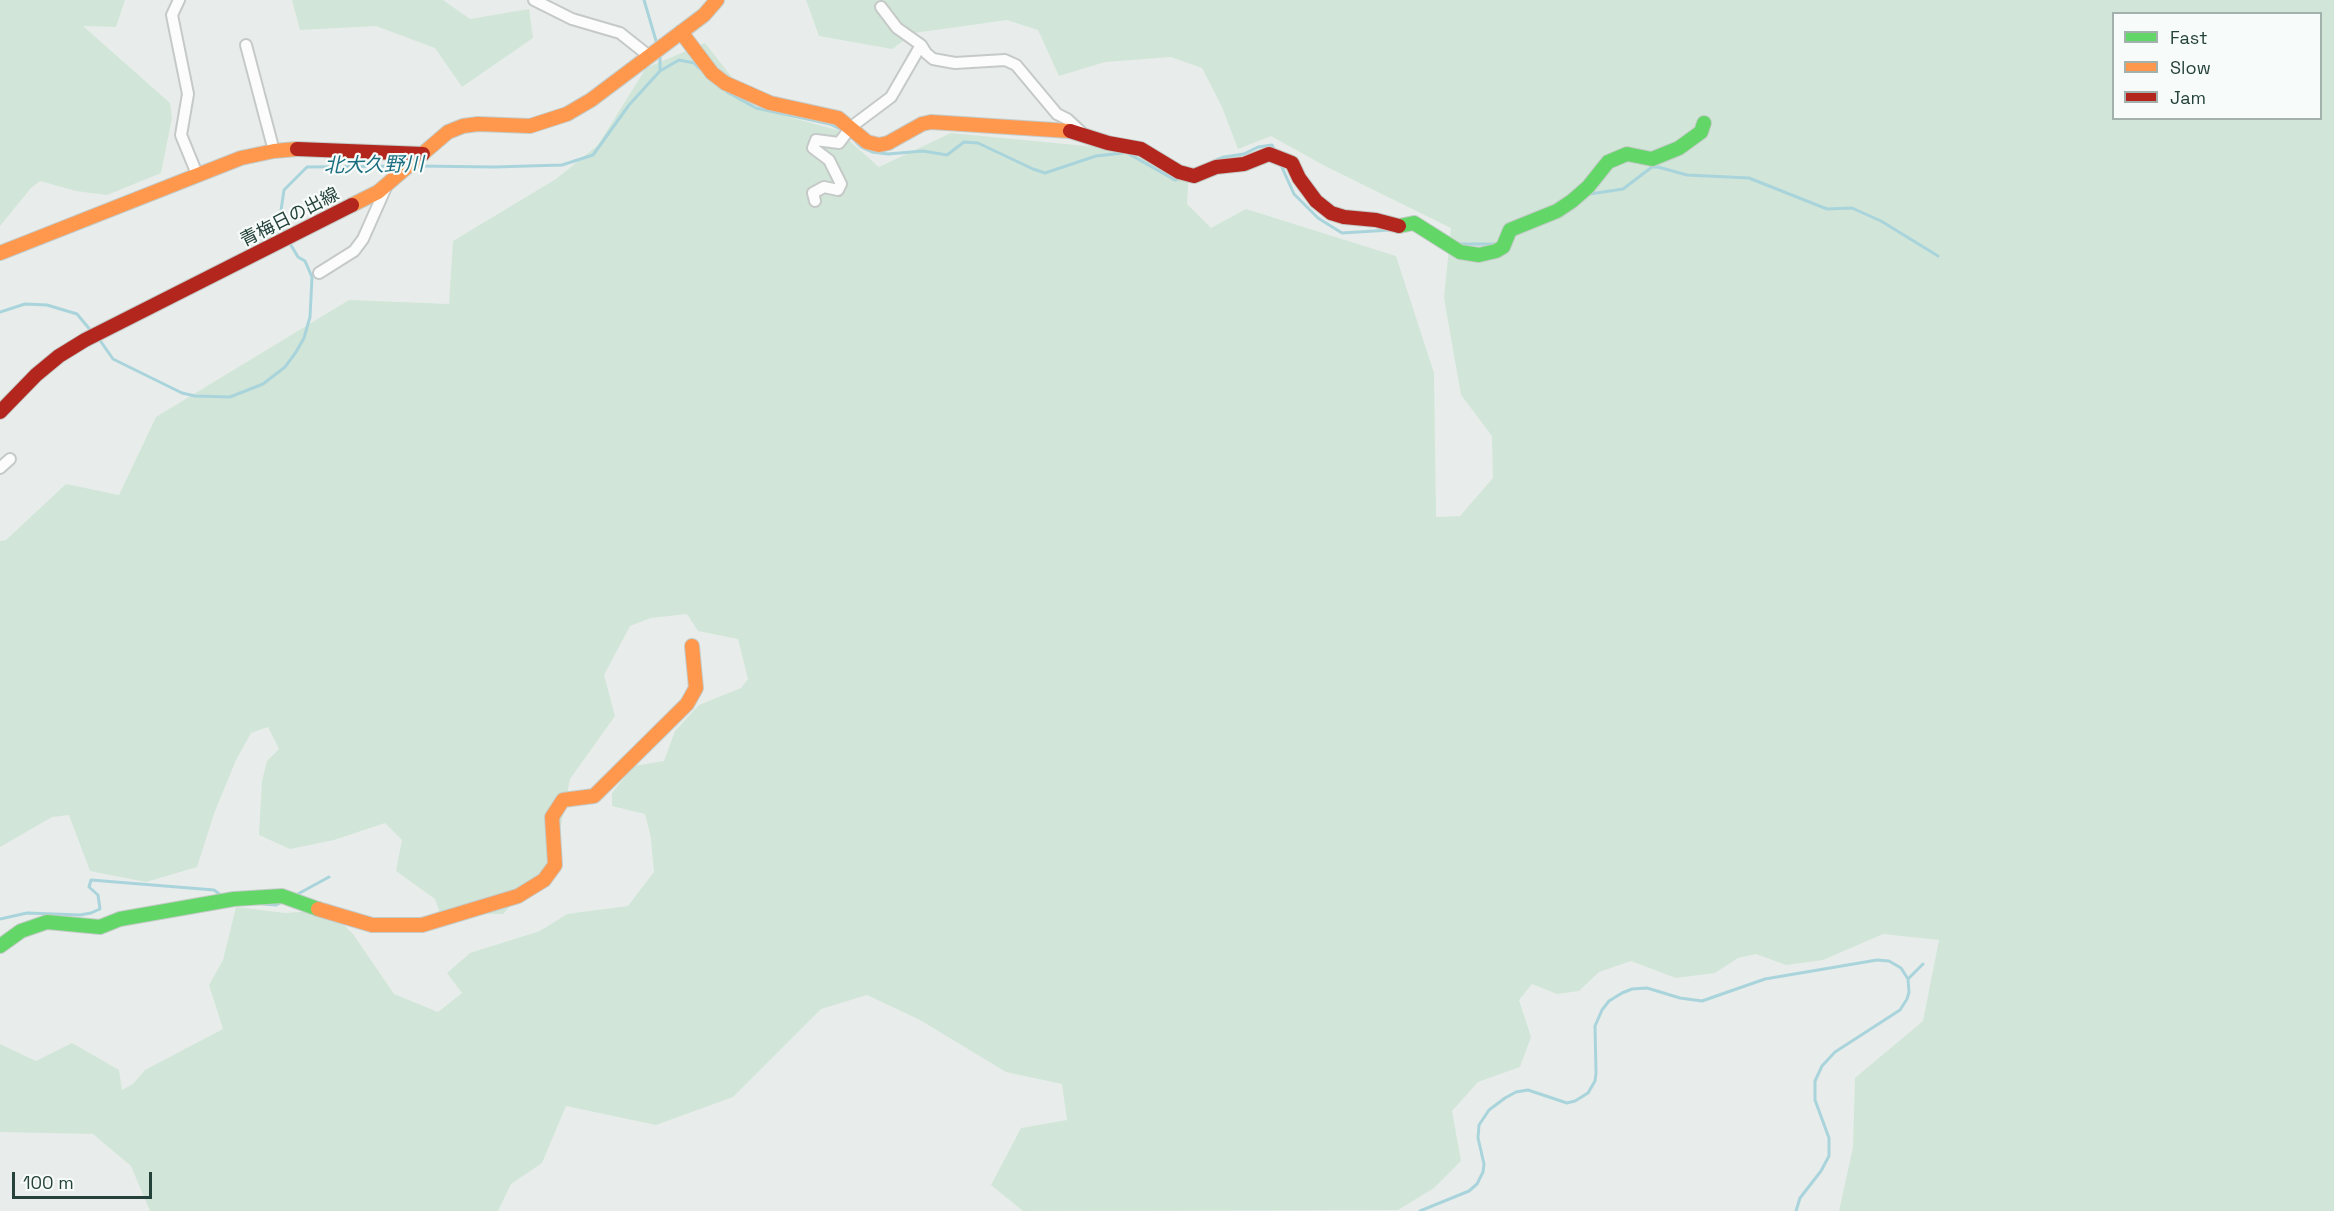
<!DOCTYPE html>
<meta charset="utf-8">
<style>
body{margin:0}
#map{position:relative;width:2334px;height:1211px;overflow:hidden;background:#e8edeb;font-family:"Space Grotesk",sans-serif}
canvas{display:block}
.legend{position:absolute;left:2112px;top:12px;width:210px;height:108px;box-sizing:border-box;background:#f7fbf9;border:2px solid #a3b1ad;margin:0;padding:8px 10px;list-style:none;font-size:18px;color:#24423a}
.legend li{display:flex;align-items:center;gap:12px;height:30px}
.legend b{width:30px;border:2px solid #a3b1ad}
.scale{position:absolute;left:12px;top:1172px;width:140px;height:27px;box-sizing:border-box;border:3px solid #24423a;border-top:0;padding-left:8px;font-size:18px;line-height:21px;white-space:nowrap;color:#24423a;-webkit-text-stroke:4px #f7fbf9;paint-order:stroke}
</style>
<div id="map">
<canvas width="2334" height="1211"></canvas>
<ul class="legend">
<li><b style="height:8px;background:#63d668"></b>Fast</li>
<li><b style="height:8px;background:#ff974d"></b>Slow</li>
<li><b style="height:8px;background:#b3261e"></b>Jam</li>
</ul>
<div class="scale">100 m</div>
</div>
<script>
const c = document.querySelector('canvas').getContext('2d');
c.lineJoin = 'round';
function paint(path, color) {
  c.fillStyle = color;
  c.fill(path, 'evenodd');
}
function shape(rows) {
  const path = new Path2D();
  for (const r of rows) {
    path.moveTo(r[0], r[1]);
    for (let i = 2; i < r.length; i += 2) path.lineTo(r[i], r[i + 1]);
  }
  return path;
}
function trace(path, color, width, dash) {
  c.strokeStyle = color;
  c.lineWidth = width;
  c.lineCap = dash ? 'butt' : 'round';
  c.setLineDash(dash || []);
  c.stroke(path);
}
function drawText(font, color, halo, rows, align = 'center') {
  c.font = font + ' "Space Grotesk","Noto Sans JP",sans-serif';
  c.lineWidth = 4.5;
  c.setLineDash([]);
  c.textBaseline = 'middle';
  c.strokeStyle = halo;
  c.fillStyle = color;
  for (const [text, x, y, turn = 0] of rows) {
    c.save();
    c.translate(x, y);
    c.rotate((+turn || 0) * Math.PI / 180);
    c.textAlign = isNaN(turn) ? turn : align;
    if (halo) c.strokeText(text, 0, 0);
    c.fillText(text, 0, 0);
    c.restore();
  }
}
paint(shape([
 [0,0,125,0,116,27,83,26,170,103,172,118,161,173,107,195,76,191,40,181,31,188,0,226],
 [292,0,443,0,470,19,529,9,533,38,462,87,435,48,376,26,300,30],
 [806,0,2334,0,2334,1211,1839,1211,1853,1147,1855,1078,1923,1021,1939,940,1883,934,1823,960,1786,965,1756,954,1738,958,1715,973,1676,978,1631,961,1599,972,1579,991,1557,994,1532,984,1519,1000,1531,1037,1520,1067,1478,1082,1452,1111,1461,1161,1434,1188,1398,1210,1023,1211,991,1185,1021,1128,1067,1120,1062,1084,1006,1072,920,1020,867,995,821,1009,733,1097,656,1125,566,1106,542,1163,511,1184,498,1211,150,1211,131,1166,93,1134,0,1132,0,1044,36,1061,72,1043,119,1070,122,1090,133,1084,145,1070,223,1029,209,985,223,960,236,907,285,913,329,910,353,934,394,994,438,1012,462,993,447,973,470,953,540,931,567,914,628,906,654,872,651,838,645,814,612,806,612,793,634,766,664,761,675,731,699,705,741,688,748,679,738,639,698,631,687,614,651,618,630,626,604,675,615,716,570,779,561,825,544,870,503,914,440,913,435,899,396,871,402,840,385,823,334,840,290,849,259,835,262,781,267,761,279,749,268,727,251,733,236,760,215,811,197,867,146,882,90,871,69,815,52,817,0,847,0,541,6,540,66,484,119,495,156,417,349,300,449,304,453,241,556,179,598,145,646,68,705,43,756,108,837,130,879,167,951,133,1107,148,1189,167,1187,204,1211,228,1246,209,1396,256,1434,373,1436,517,1460,516,1493,478,1492,436,1461,395,1444,298,1451,228,1325,166,1271,136,1238,149,1222,107,1202,68,1171,57,1105,62,1059,76,1038,30,1007,20,914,33,892,49,819,36],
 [2114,14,2320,14,2320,118,2114,118]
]), '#d1e6d8');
trace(shape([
 [644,0,657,44],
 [660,71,679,60,694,63,699,68],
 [727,92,756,108,830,124,842,130],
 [856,142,861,147,872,152,888,154,923,151,947,155,964,142,978,143,1033,169,1045,173,1096,156,1123,153],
 [1129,154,1175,180,1178,179],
 [1216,160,1224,157,1244,154,1258,147,1272,145,1274,149],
 [1280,163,1294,194,1318,218,1342,233,1390,230],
 [418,166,494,167,562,165,593,155,629,105,660,71,660,56],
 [1590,194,1623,189,1652,167,1658,167,1687,175,1749,178,1827,209,1852,208,1881,221,1938,256],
 [284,233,279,224,284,190,307,167,400,166],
 [1459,244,1494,244],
 [0,312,25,304,47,305,77,314,92,332],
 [99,339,113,359,182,393,195,396,230,397,263,384,285,367,296,352,304,338,310,317,312,277,305,261,298,257,289,242],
 [296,895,329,877],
 [263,904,276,905,282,902],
 [0,919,27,913,80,915,91,913,100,909,98,895,89,887,91,880,214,890,222,896],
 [1908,979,1923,964],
 [1420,1211,1469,1191,1477,1184,1483,1172,1484,1164,1478,1138,1479,1125,1489,1110,1505,1098,1516,1092,1528,1090,1567,1103,1575,1101,1588,1093,1595,1081,1596,1073,1595,1026,1602,1010,1609,1001,1622,993,1632,989,1647,988,1680,998,1702,1001,1765,979,1877,960,1889,961,1901,968,1908,979,1909,992,1907,999,1900,1010,1835,1052,1822,1066,1815,1081,1815,1100,1829,1138,1829,1156,1821,1171,1800,1198,1796,1211]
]), '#a9d4db', 3);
const street = shape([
 [179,0,172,15,188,94,181,135,197,174],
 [534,0,572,19,620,33,649,56],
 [246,45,274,151],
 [921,45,926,53,933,59,955,63,1005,60,1016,65,1057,114,1067,119,1081,132],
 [815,201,813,193,824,187,838,190,841,184,829,160,813,148,816,140,839,143,851,127,891,97,921,45,897,28,881,7],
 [319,273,354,251,363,239,387,185],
 [0,468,10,459]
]);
const fast = shape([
 [1399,226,1414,223,1460,252,1479,255,1496,251,1503,247,1510,230,1557,211,1572,201,1588,187,1608,162,1627,154,1652,159,1679,148,1701,132,1704,123],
 [0,946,21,931,47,922,100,927,120,919,234,899,282,896,318,909]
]);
const slow = shape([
 [681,32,712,73,725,83,770,103,838,118,867,142,879,145,888,143,922,124,931,122,1070,131],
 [352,205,378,192,448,132,463,126,478,124,530,126,567,114,591,100,704,15,717,0],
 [0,253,241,158,274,151,297,149],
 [318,909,372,925,422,925,518,896,544,880,555,865,552,817,563,800,594,796,687,704,696,688,692,646]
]);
const jam = shape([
 [1070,131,1108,143,1141,149,1179,172,1194,176,1216,167,1244,164,1269,154,1292,163,1299,178,1316,201,1331,213,1344,217,1376,220,1399,226],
 [297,149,423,154],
 [0,412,36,375,59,356,85,340,352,205]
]);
trace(street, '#c5cac8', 14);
trace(fast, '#c3cbc8', 16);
trace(slow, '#c3cbc8', 16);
trace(jam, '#c3cbc8', 16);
trace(street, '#fcfcfc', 10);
trace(fast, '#63d668', 14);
trace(slow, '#ff974d', 14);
trace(jam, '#b3261e', 14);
drawText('18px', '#24423a', '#f7fbf9', [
 ["青梅日の出線",290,218,-27]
]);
drawText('italic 20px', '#1c6f80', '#f7fbf9', [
 ["北大久野川",374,166,-1]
]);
</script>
